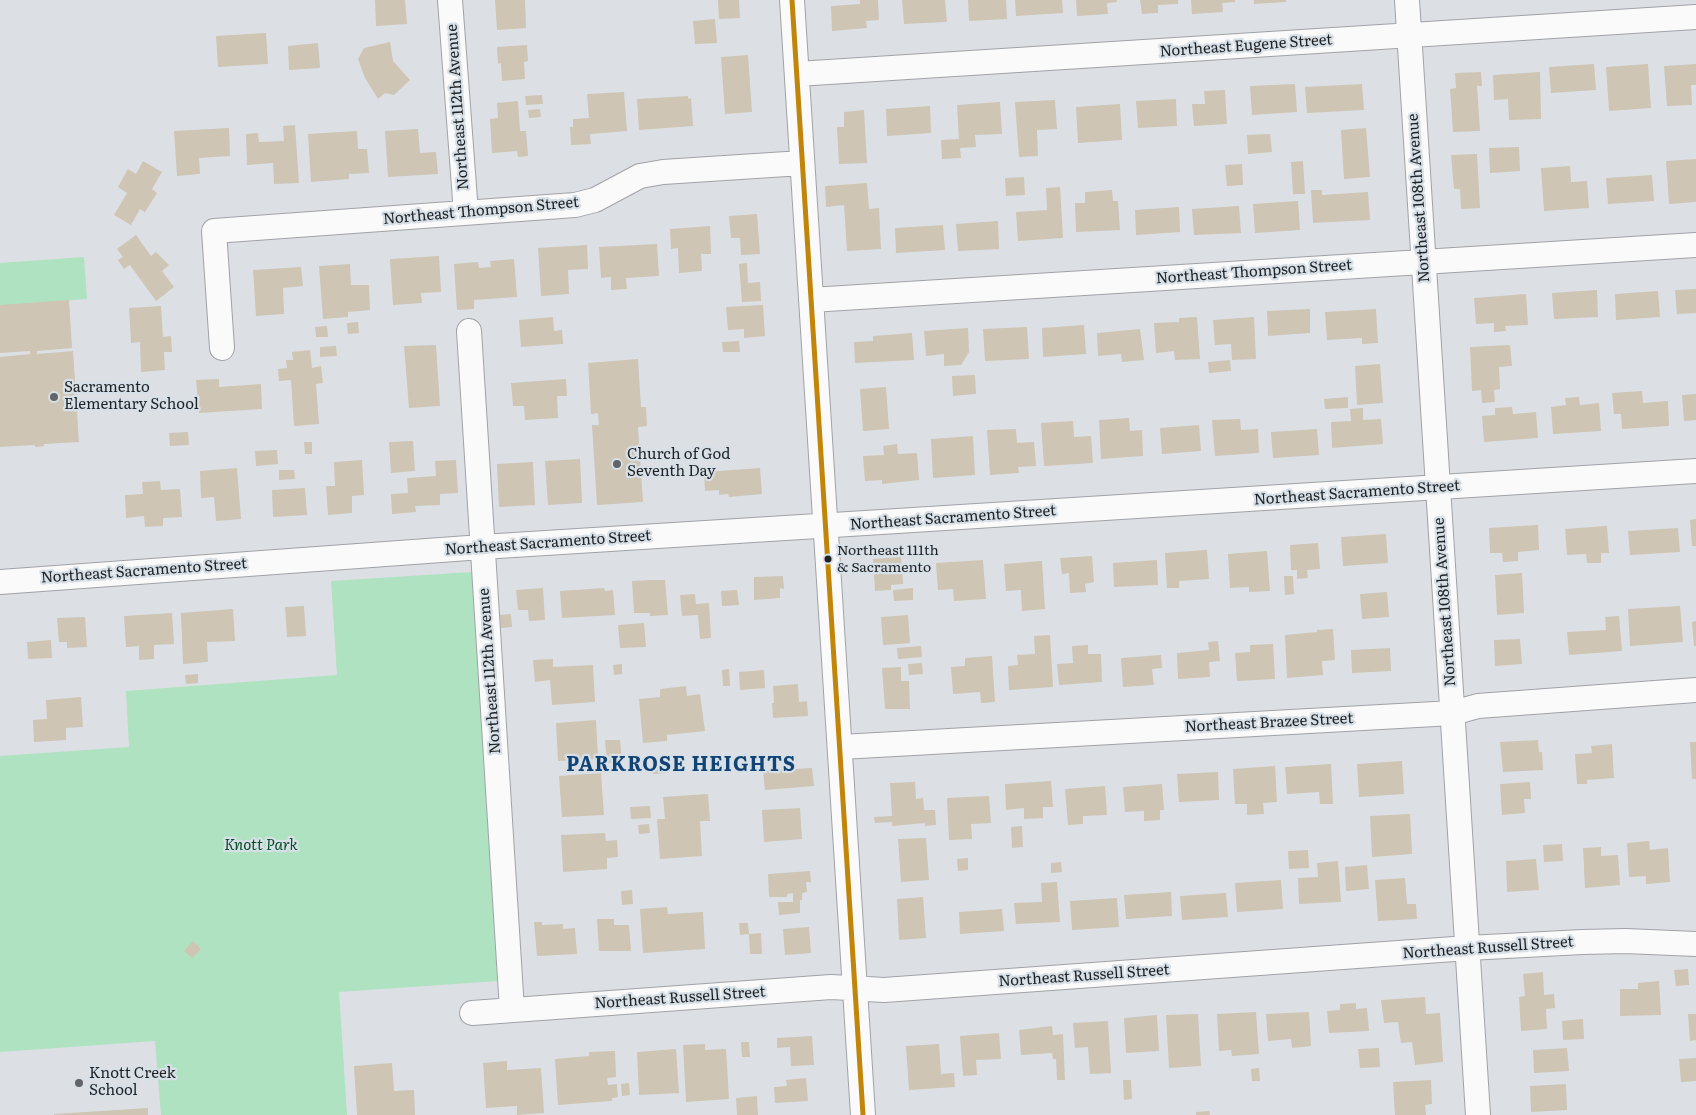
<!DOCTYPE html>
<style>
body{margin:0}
canvas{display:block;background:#dce0e4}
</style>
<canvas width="1696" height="1115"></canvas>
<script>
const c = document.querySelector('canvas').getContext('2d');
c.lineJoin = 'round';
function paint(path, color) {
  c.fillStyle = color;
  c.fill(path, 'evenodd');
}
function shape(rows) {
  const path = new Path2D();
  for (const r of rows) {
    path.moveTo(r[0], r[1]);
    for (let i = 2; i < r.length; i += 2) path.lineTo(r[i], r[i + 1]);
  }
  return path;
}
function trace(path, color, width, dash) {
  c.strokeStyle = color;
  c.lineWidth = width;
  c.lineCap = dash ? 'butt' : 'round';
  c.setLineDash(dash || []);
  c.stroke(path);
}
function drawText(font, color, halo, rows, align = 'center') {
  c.font = font + ' Literata,serif';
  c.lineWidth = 4.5;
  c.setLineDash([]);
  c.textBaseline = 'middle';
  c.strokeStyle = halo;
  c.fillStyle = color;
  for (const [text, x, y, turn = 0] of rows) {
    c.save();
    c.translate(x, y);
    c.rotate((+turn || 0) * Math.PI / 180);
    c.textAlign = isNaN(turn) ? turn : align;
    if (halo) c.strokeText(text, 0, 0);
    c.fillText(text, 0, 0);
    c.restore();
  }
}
paint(shape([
 [84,257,87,299,0,306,0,263],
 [472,572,498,981,339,992,347,1115,161,1115,155,1041,0,1052,0,756,129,747,126,691,337,675,331,581]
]), '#afe2c1');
paint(shape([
 [375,0,405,0,407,24,376,26],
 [495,0,525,0,526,28,497,30],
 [718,0,739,0,740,18,719,19],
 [860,0,878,0,879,20,866,21,867,28,832,31,831,6,860,4],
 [902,0,945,0,947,22,904,24],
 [968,0,1006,0,1007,19,969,21],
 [1015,0,1062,0,1063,13,1016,16],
 [1076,0,1117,0,1117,2,1107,3,1108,14,1077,16],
 [1140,0,1178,0,1178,4,1158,5,1158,13,1142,14],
 [1191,0,1235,0,1235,2,1222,3,1223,12,1192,14],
 [1254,0,1286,0,1286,2,1254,4],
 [715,19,717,43,695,44,693,21],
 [266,33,268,64,218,67,216,36],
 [390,42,393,61,410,80,394,95,385,93,378,99,365,78,358,59,364,48],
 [318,43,320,68,289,70,288,46],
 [527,45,528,61,524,62,525,79,502,81,501,63,498,64,497,47],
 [748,55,752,112,725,114,721,57],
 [1594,64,1596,90,1551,93,1549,67],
 [1648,64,1651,108,1609,111,1606,67],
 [1696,64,1696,85,1691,85,1692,105,1667,106,1664,66],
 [1481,72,1482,86,1477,86,1480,131,1453,132,1450,89,1456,88,1455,73],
 [1540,72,1541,119,1509,120,1508,99,1494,100,1493,75],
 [1295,84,1297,112,1252,115,1250,86],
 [1362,84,1364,110,1307,113,1305,87],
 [1225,90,1227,124,1194,126,1192,104,1205,104,1204,91],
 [624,92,627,131,590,134,591,144,571,145,570,127,573,127,573,119,589,118,587,94],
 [542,95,543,104,526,105,525,96],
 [688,96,688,99,691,98,693,126,639,130,637,99],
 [1176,99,1177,126,1138,128,1136,101],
 [1055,100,1057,129,1037,130,1038,156,1019,157,1015,102],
 [518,101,520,131,526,131,528,156,518,157,517,151,492,153,490,119,498,118,497,103],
 [1000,102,1002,134,975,135,976,147,960,148,961,158,942,159,941,140,959,139,957,105],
 [1120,104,1122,140,1078,143,1076,107],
 [930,106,931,133,887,136,886,109],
 [540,109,541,117,529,118,528,110],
 [864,110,867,163,839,164,837,127,844,127,844,112],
 [295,125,299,183,274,184,273,163,247,165,246,134,258,133,259,142,284,141,283,126],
 [229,128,230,156,199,158,200,174,177,176,174,131],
 [1366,128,1370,177,1344,179,1341,130],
 [418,129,420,153,436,152,438,174,388,177,385,131],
 [357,131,358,149,367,149,369,173,349,174,349,179,311,182,308,134],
 [1270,134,1272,152,1248,154,1247,135],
 [1519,147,1520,171,1490,173,1489,148],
 [1477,154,1480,208,1461,209,1460,189,1454,189,1451,155],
 [1696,159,1696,202,1669,204,1666,161],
 [143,161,162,172,152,189,157,193,145,212,140,209,131,225,114,215,127,193,118,187,128,169,136,174],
 [1303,161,1305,194,1293,194,1291,162],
 [1242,164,1243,185,1227,186,1225,165],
 [1570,166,1571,182,1587,181,1589,208,1544,211,1541,168],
 [1652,175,1654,201,1608,204,1606,178],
 [1024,177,1025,195,1006,196,1005,178],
 [867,183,869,209,879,208,881,249,847,251,844,205,826,207,825,186],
 [1060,187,1063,238,1018,241,1016,212,1047,210,1046,188],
 [1112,190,1113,201,1118,201,1120,230,1076,232,1075,203,1085,203,1085,192],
 [1311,190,1322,190,1322,195,1368,192,1370,220,1313,223],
 [1298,201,1300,230,1255,233,1253,204],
 [1239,206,1241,233,1194,235,1192,209],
 [1179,207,1180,232,1136,235,1135,210],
 [757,214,760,254,741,255,740,238,731,238,729,216],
 [998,221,999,249,958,251,956,224],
 [943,225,945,250,896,253,895,228],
 [710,226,711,254,701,254,702,271,679,273,678,248,671,249,670,229],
 [136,235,151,256,156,252,169,265,162,271,174,287,156,301,130,265,124,269,118,260,123,257,117,249],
 [657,244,659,276,626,278,627,289,611,290,611,277,601,278,599,247],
 [587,245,588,269,568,270,569,294,541,296,538,248],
 [439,256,441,292,421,293,422,303,393,305,390,259],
 [514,259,517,297,474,300,474,309,457,310,454,264,478,262,479,268,491,267,490,261],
 [747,263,748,283,760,282,761,301,742,302,739,264],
 [350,264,351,285,369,285,370,310,348,312,348,317,323,319,319,266],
 [301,267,303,286,283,288,284,314,256,316,253,270],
 [1696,289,1696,313,1677,314,1675,290],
 [1597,290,1598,317,1554,319,1552,293],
 [1658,291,1660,317,1616,320,1615,294],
 [1526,294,1528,325,1505,326,1506,331,1494,332,1494,323,1476,324,1474,298],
 [69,300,72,348,37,351,37,354,73,351,79,442,44,444,44,446,35,447,35,445,0,447,0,357,30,354,30,351,0,353,0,305],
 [763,305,765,336,744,338,744,329,728,330,726,307],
 [161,306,163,337,171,336,172,352,164,352,165,370,141,372,140,342,131,343,129,308],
 [1310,309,1310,333,1268,336,1267,311],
 [1376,309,1378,343,1362,344,1362,338,1327,340,1325,312],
 [553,317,554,331,562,330,563,344,521,347,519,320],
 [1197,317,1200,359,1175,360,1174,351,1156,353,1154,323,1179,322,1179,318],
 [1254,317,1256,359,1232,360,1231,344,1215,345,1213,320],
 [358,322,359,333,348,334,347,323],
 [1084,325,1086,354,1043,357,1042,328],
 [327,326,328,337,316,337,315,327],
 [1027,327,1029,359,985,361,983,329],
 [968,328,969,352,961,365,944,366,944,354,926,356,924,331],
 [1140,329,1144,360,1122,362,1121,354,1098,356,1097,333],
 [912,333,914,360,855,363,854,342,873,341,873,336],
 [739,341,740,352,723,352,722,342],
 [436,345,440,406,409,408,404,346],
 [1510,345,1512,366,1499,367,1500,389,1494,390,1495,402,1482,403,1481,390,1472,391,1470,347],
 [336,346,337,356,320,357,320,347],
 [310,350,312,368,321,366,323,383,316,384,319,424,294,426,291,380,279,381,278,369,287,368,286,360,293,360,292,352],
 [638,359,641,407,646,407,647,426,638,427,643,502,597,505,592,425,599,425,598,413,591,414,588,363],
 [1230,360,1231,371,1209,373,1208,362],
 [1380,364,1383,403,1357,405,1355,366],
 [975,375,976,394,953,396,952,376],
 [219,379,219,387,261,384,262,409,199,413,196,380],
 [566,379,567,396,557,396,558,418,525,420,524,406,513,406,511,383],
 [886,387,889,429,863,431,860,389],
 [1642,391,1643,403,1668,401,1669,426,1622,429,1621,414,1614,414,1612,393],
 [1696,394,1696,420,1684,421,1682,395],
 [1348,397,1348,408,1325,409,1324,399],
 [1579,397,1580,405,1599,403,1601,431,1553,434,1551,407,1566,405,1565,398],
 [1512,407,1513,414,1536,412,1538,438,1484,442,1482,416,1495,415,1495,408],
 [1363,408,1363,420,1381,419,1383,444,1332,448,1331,422,1351,421,1350,409],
 [1129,418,1130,431,1142,430,1143,456,1101,459,1099,420],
 [1240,419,1241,430,1258,429,1259,453,1215,456,1212,420],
 [1073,421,1074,437,1091,436,1093,463,1044,466,1041,423],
 [1199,425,1201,451,1162,454,1160,428],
 [1016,429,1017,443,1034,442,1036,466,1018,467,1019,473,990,475,987,430],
 [1317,429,1319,455,1273,458,1271,432],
 [188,432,189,445,170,446,169,433],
 [973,436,975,475,933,478,931,439],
 [413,441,415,471,391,473,389,442],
 [304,442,312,442,312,454,305,454],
 [897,444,898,454,917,453,919,480,882,484,882,480,865,481,863,456,884,455,883,446],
 [277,450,278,464,256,466,255,451],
 [580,459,582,503,548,505,545,461],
 [362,460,364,495,352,496,352,513,328,515,326,486,335,486,334,462],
 [456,460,458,493,440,494,440,505,415,506,416,512,392,514,391,494,408,493,407,478,436,476,435,461],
 [533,462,535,505,499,507,497,464],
 [237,468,241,519,216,521,214,497,201,498,200,471],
 [760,468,762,494,729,497,728,494,719,495,719,490,705,491,704,472],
 [279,470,294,470,295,479,279,480],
 [160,481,161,490,180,489,182,517,163,518,163,526,145,527,144,516,126,518,125,495,143,494,142,482],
 [305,488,307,515,273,517,272,490],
 [1696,519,1696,546,1692,546,1690,520],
 [1538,525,1539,550,1518,552,1518,561,1503,562,1502,553,1490,553,1489,528],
 [1607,526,1609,553,1601,553,1601,563,1587,563,1586,554,1567,555,1565,529],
 [1678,528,1680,552,1630,555,1628,531],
 [1386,534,1388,563,1343,566,1341,537],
 [1318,543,1320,569,1307,570,1308,578,1297,579,1297,570,1291,570,1290,545],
 [1207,550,1209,579,1179,581,1179,588,1167,588,1165,553],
 [1267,551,1270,591,1249,592,1249,587,1230,588,1228,554],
 [1092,556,1094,582,1085,584,1086,592,1070,593,1069,573,1062,574,1060,558],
 [901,557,903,584,891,585,891,590,875,591,873,559],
 [983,560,986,599,954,601,953,589,938,590,936,563],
 [1157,560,1158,585,1114,587,1113,563],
 [1042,561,1045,609,1022,611,1021,590,1006,591,1004,564],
 [1522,573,1524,613,1497,615,1495,575],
 [783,576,784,589,780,588,780,598,754,600,754,577],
 [1284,576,1293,576,1294,594,1285,595],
 [650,580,665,580,668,615,650,616,650,613,634,613,632,581],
 [543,588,545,620,529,621,528,610,518,610,516,590],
 [604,588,605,591,613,590,615,615,562,618,560,591],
 [913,588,913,600,894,601,893,590],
 [737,590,739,605,722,606,721,591],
 [1387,592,1389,617,1362,619,1360,594],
 [695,594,696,604,709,603,711,638,700,639,698,615,682,616,680,595],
 [304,606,306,636,287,637,285,607],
 [1680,606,1683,642,1630,646,1628,609],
 [233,609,235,641,207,642,208,662,183,664,181,613],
 [172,613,174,644,154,645,154,659,139,660,139,646,126,647,124,616],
 [511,614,512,627,501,628,500,615],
 [908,615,910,643,883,645,881,617],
 [1619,616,1622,651,1569,655,1567,632,1606,630,1605,617],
 [85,617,87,647,67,648,67,642,59,642,57,618],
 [1696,621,1696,646,1694,646,1692,622],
 [644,623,646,647,620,648,618,625],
 [1333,629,1335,660,1322,661,1323,675,1287,678,1285,635,1317,632,1317,630],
 [1050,635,1053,687,1009,690,1008,666,1018,665,1017,655,1035,654,1034,636],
 [1520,639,1522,664,1495,666,1494,640],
 [51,640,52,658,28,659,27,642],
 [1218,641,1220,661,1209,662,1210,677,1178,679,1177,653,1209,650,1208,642],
 [1273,644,1275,679,1237,681,1235,653,1250,652,1250,645],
 [1088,645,1088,654,1101,654,1102,682,1059,685,1057,664,1073,663,1072,646],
 [921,646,922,657,898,659,897,648],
 [1390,648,1391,671,1352,673,1351,650],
 [1161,655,1162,668,1152,669,1154,685,1123,687,1121,658],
 [992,656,995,702,981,703,980,692,953,694,951,667,965,666,965,658],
 [553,659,553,667,593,665,595,702,552,705,550,680,535,682,533,660],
 [922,663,923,674,909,675,908,664],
 [622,664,622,674,614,675,613,665],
 [901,667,901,681,909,681,910,709,885,709,882,668],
 [729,669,730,686,723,686,722,670],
 [764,670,765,688,740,690,739,672],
 [198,674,198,683,186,684,185,675],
 [798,684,799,702,807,701,808,716,773,718,772,703,774,703,773,686],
 [686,686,687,696,700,694,705,731,667,735,667,741,643,743,639,699,660,697,660,689],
 [81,697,83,727,66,728,66,740,34,742,33,720,47,719,46,700],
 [596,720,598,759,558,761,556,723],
 [605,740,620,740,622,762,607,763],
 [1538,740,1539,752,1542,752,1543,770,1503,772,1500,742],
 [1690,742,1696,742,1696,779,1692,779],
 [1612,744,1614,778,1587,780,1587,784,1577,784,1575,754,1592,753,1591,746],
 [1402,761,1404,794,1359,797,1357,764],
 [1331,764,1333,804,1320,804,1319,792,1287,794,1285,767],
 [669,766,669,773,653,774,653,767],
 [1275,766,1277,802,1263,803,1264,814,1247,815,1247,804,1235,804,1233,769],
 [812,768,814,786,765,790,763,771],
 [1218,772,1219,800,1179,802,1177,774],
 [601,773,604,815,562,817,559,776],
 [1051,781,1053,807,1043,807,1043,818,1024,819,1024,808,1006,810,1005,784],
 [915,782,916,799,923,798,924,810,935,810,936,825,925,826,925,823,892,826,892,822,875,823,874,817,892,816,890,783],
 [1530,782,1531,799,1524,799,1525,813,1502,815,1500,784],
 [1162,784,1164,810,1160,810,1160,820,1144,821,1144,811,1125,812,1123,787],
 [1105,786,1107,815,1083,816,1083,824,1068,825,1065,789],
 [708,794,710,821,700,821,702,856,660,859,657,819,665,819,663,797],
 [989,796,991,823,971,824,972,839,949,840,947,798],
 [650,806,651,818,631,819,630,807],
 [800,808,802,839,764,842,762,810],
 [1410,814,1412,854,1372,857,1370,816],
 [649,824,650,833,639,834,638,825],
 [1022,826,1023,847,1012,848,1011,827],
 [605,833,606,841,617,840,618,857,607,858,607,869,563,872,561,835],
 [926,838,929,880,901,882,898,839],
 [1649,841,1650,850,1668,848,1670,882,1646,884,1646,876,1629,877,1627,843],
 [1562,844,1563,861,1544,862,1543,845],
 [1601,847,1601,856,1618,855,1620,885,1585,888,1583,848],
 [1308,850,1309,868,1289,869,1288,851],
 [968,858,968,870,958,871,957,859],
 [1536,859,1539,890,1507,892,1506,861],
 [1338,861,1341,902,1299,904,1298,878,1318,877,1317,863],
 [1061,862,1062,872,1051,873,1051,863],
 [1367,865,1369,889,1346,891,1345,867],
 [810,871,811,882,806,882,807,892,802,893,802,900,800,900,800,913,779,915,778,902,793,902,793,893,787,894,787,897,769,897,768,874],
 [1405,878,1407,904,1416,904,1417,919,1378,921,1375,880],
 [1281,880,1283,909,1237,912,1235,883],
 [1057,882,1060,922,1016,924,1014,903,1042,902,1041,883],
 [632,890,633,904,622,905,621,891],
 [1171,892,1172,916,1126,919,1124,895],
 [1226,893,1228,917,1182,920,1180,896],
 [923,897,926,938,899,940,897,899],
 [1117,898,1119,927,1072,930,1070,901],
 [667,907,668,914,703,912,705,949,643,953,640,909],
 [1002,909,1004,931,960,934,959,912],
 [597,919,614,919,614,925,629,925,631,951,599,951],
 [534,922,542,922,542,925,563,924,563,929,575,928,577,954,537,956],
 [739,923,748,923,749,934,740,935],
 [809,927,811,953,785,955,783,929],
 [761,933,762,954,750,954,749,934],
 [193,941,201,949,192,958,184,951],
 [1688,969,1689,985,1676,986,1674,970],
 [1543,972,1544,995,1554,994,1555,1008,1546,1009,1547,1029,1521,1031,1519,997,1525,996,1523,974],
 [1659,981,1661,1015,1620,1016,1620,989,1638,989,1638,983],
 [1425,997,1426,1014,1440,1013,1443,1062,1415,1065,1412,1042,1401,1043,1398,1022,1384,1023,1381,1000],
 [1356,1003,1356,1009,1367,1008,1369,1031,1329,1033,1327,1011,1340,1010,1340,1004],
 [1256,1012,1259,1054,1232,1056,1231,1050,1219,1051,1217,1014],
 [1309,1012,1311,1046,1292,1048,1291,1039,1268,1041,1266,1014],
 [1198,1014,1201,1066,1169,1068,1166,1015],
 [1688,1014,1696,1014,1696,1040,1690,1041],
 [1157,1015,1159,1051,1126,1053,1124,1018],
 [1583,1019,1584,1039,1563,1040,1562,1021],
 [1108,1021,1111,1073,1090,1074,1088,1047,1075,1048,1073,1023],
 [1052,1026,1053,1035,1063,1034,1065,1080,1057,1080,1056,1059,1053,1059,1052,1053,1021,1055,1019,1030],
 [999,1033,1001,1059,976,1060,977,1075,963,1076,960,1036],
 [812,1036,814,1065,791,1066,790,1047,777,1048,777,1038],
 [741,1042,749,1042,750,1057,742,1057],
 [705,1044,705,1050,726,1049,729,1099,686,1102,683,1045],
 [939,1044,941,1074,954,1073,955,1087,909,1090,906,1046],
 [1379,1048,1380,1067,1360,1068,1358,1049],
 [1567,1048,1569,1071,1534,1073,1533,1050],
 [676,1049,679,1093,639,1095,637,1052],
 [615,1051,616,1077,607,1078,608,1085,617,1084,618,1097,612,1098,612,1101,558,1105,555,1059,589,1056,589,1052],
 [1696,1058,1696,1081,1681,1082,1679,1059],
 [507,1061,507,1070,541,1068,544,1113,517,1115,517,1106,486,1108,483,1063],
 [392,1063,394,1091,414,1090,415,1115,357,1115,354,1066],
 [1259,1068,1260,1081,1252,1081,1251,1069],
 [806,1078,808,1101,775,1103,774,1087,787,1086,786,1080],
 [1123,1080,1131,1080,1132,1099,1124,1100],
 [1431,1080,1432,1104,1425,1105,1426,1115,1395,1115,1393,1082],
 [629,1083,630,1095,622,1096,621,1084],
 [1566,1084,1567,1110,1531,1112,1530,1086],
 [757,1096,758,1115,737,1115,736,1098],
 [148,1108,148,1115,54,1115,54,1114],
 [1209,1111,1210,1115,1196,1115,1196,1112]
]), '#cec5b5');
const minor = shape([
 [450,0,466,213],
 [792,0,863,1115],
 [1407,0,1478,1115],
 [797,74,1696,17],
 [811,300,1696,245],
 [469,331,512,1010],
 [222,348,214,231,575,205,595,200,640,176,663,172,802,163],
 [0,582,482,547,1696,471],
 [841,747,1453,713,1478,706,1696,690],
 [472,1013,831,987,884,990,1468,948,1582,942,1626,941,1696,944]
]);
trace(minor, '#a0a2a5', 26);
trace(minor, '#fafafb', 24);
trace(shape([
 [792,0,863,1115]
]), '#c18509', 5);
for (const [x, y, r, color] of [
 [54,397,5,"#616468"],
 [617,464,5,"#616468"],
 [828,559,4.5,"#1f2225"],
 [79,1083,5,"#616468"]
]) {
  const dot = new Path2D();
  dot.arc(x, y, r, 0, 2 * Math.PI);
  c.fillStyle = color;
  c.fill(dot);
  trace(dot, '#d8e0e7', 2);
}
drawText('14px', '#1f2225', '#d8e0e7', [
 ["Northeast 111th",837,551],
 ["& Sacramento",837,568]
], 'left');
drawText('15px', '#1f2225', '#d8e0e7', [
 ["Northeast Eugene Street",1246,46,-4],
 ["Northeast 112th Avenue",458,107,-94],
 ["Northeast 108th Avenue",1419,198,-94],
 ["Northeast Thompson Street",481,211,-5],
 ["Northeast Thompson Street",1254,272,-4],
 ["Northeast Sacramento Street",1357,493,-4],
 ["Northeast Sacramento Street",953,518,-4],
 ["Northeast Sacramento Street",548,543,-4],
 ["Northeast Sacramento Street",144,571,-4],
 ["Northeast 108th Avenue",1445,602,-94],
 ["Northeast 112th Avenue",490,671,-94],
 ["Northeast Brazee Street",1269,723,-3],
 ["Northeast Russell Street",1488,948,-4],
 ["Northeast Russell Street",1084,976,-4],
 ["Northeast Russell Street",680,998,-4]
]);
drawText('15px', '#1f2225', '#d8e0e7', [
 ["Sacramento",64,388],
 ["Elementary School",64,405],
 ["Church of God",627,455],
 ["Seventh Day",627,472],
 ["Knott Creek",89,1074],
 ["School",89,1091]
], 'left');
drawText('italic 15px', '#024d25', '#d8e0e7', [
 ["Knott Park",261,846]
]);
c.letterSpacing = '1px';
drawText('bold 20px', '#124375', '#d8e0e7', [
 ["PARKROSE HEIGHTS",681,765]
]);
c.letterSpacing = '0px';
</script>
